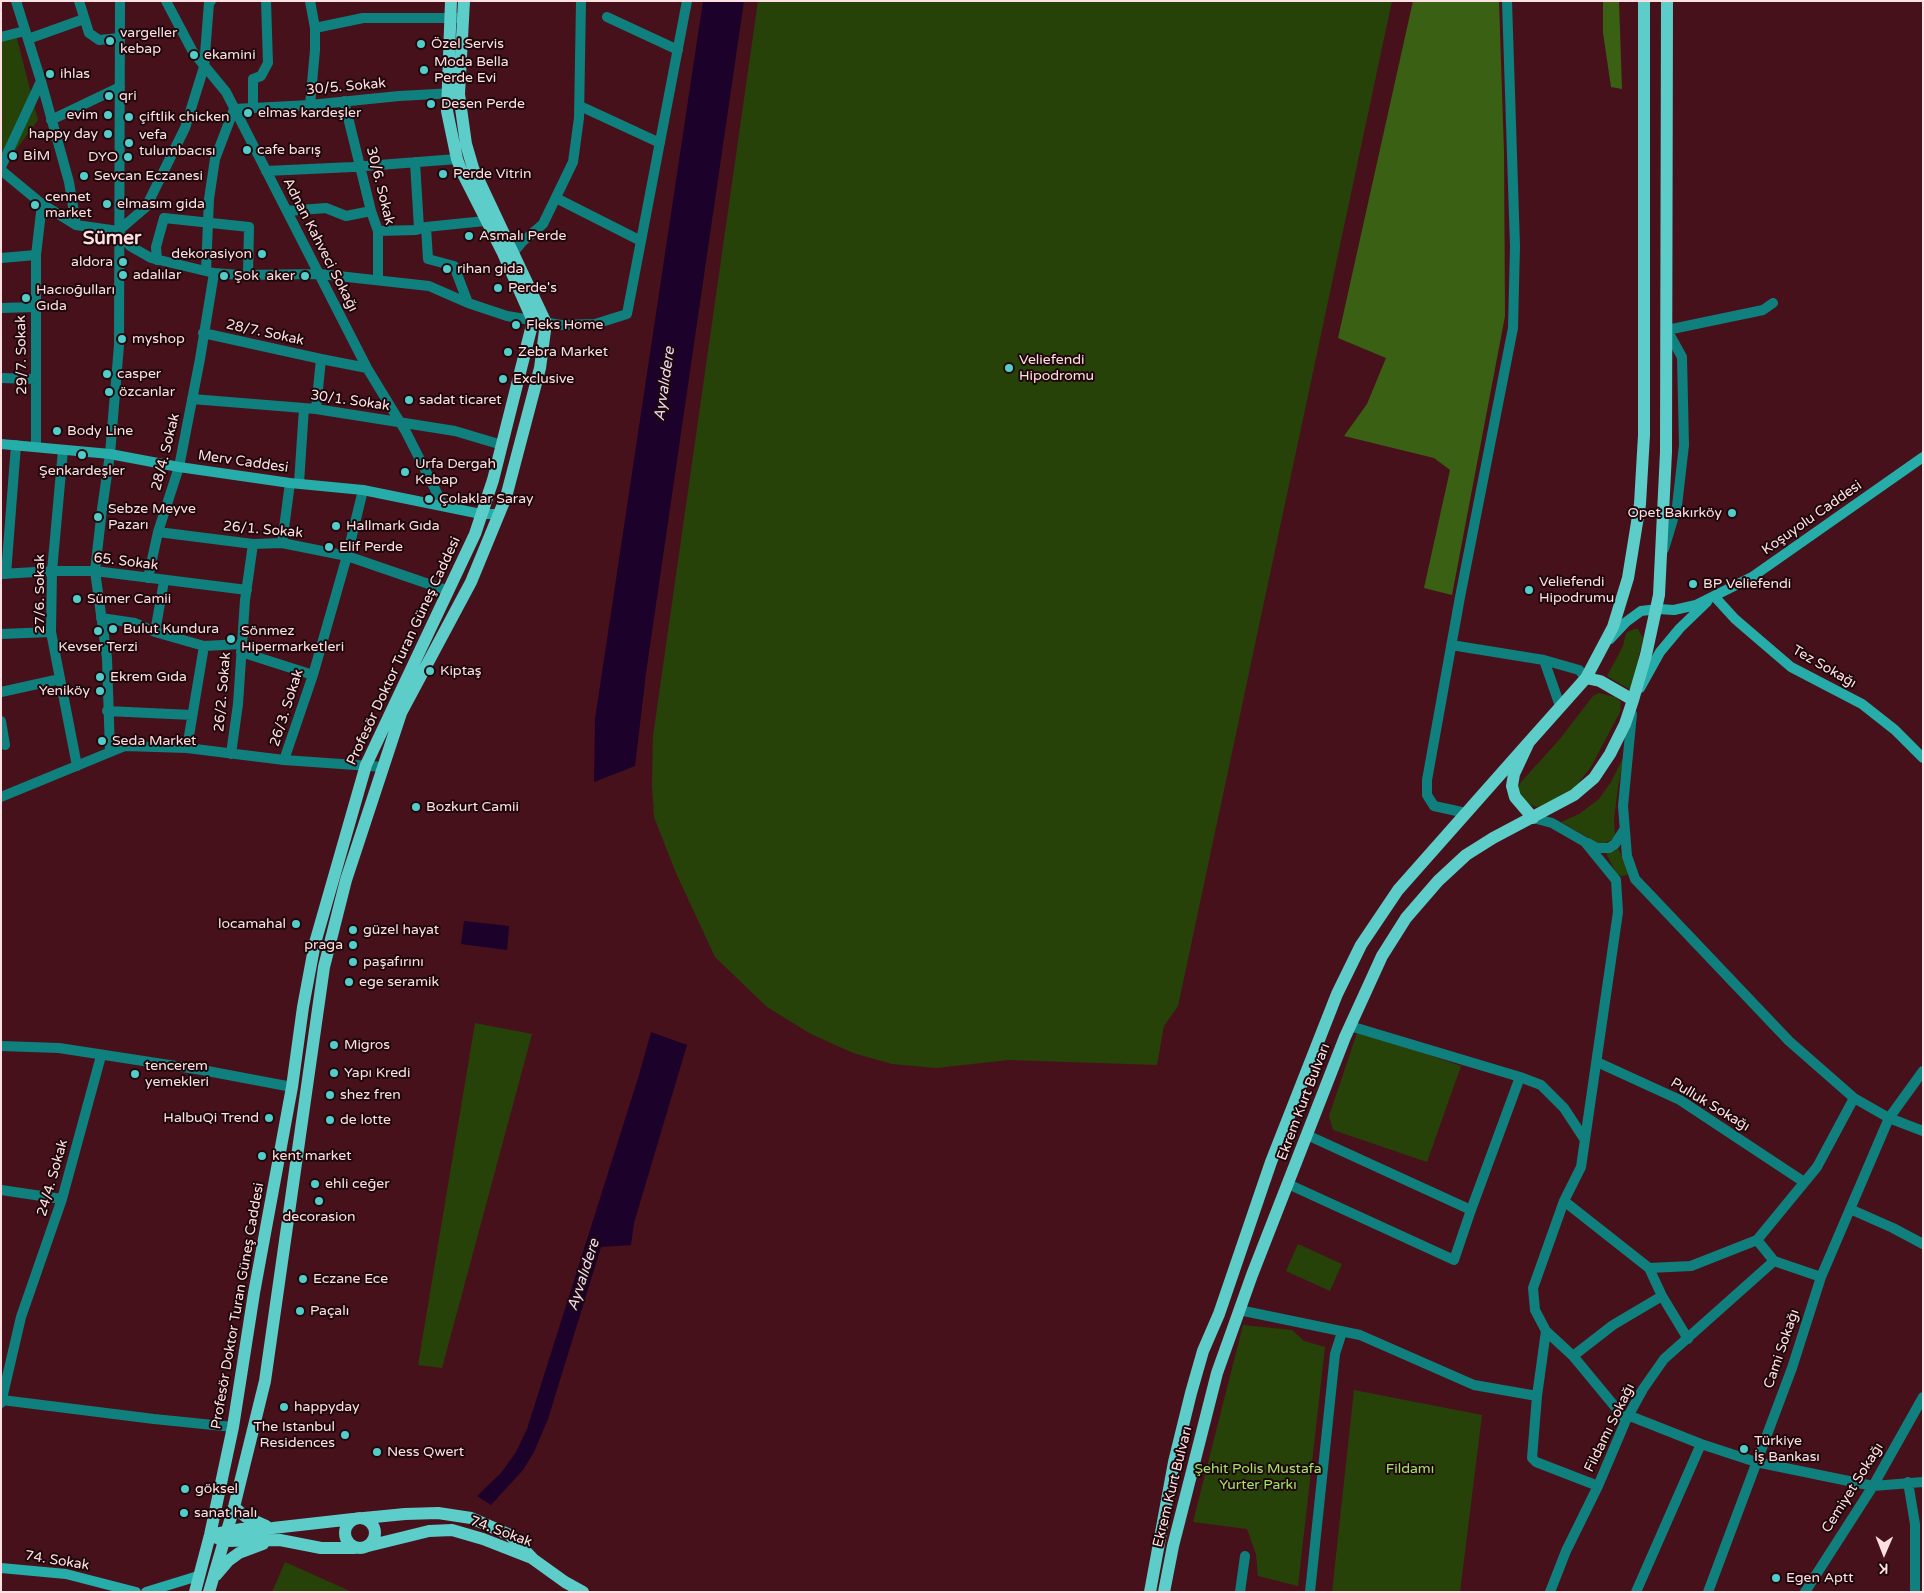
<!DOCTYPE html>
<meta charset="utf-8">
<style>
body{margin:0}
#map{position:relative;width:1924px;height:1593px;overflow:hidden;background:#47111c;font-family:"Varela Round",sans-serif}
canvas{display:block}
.frame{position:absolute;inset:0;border:2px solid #fee0e2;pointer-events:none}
.north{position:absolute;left:1859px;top:1528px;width:50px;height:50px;-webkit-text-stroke:4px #1f080b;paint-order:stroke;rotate:181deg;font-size:14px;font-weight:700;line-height:20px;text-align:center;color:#fee0e2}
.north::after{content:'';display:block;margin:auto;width:18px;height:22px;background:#fee0e2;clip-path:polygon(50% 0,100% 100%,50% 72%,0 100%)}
</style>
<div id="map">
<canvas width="1924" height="1593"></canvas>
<div class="frame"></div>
<div class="north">K</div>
</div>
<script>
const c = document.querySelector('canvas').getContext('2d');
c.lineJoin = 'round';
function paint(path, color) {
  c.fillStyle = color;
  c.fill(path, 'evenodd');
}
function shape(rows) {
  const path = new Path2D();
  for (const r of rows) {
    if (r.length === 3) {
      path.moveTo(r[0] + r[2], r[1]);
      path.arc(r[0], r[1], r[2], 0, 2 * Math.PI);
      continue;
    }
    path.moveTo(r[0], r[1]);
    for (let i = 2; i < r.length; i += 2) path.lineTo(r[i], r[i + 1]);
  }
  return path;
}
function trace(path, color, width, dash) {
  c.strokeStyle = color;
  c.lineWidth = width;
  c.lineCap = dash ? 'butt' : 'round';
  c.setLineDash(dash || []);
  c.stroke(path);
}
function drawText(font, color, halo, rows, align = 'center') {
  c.font = font + ' "Varela Round",sans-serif';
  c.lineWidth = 4;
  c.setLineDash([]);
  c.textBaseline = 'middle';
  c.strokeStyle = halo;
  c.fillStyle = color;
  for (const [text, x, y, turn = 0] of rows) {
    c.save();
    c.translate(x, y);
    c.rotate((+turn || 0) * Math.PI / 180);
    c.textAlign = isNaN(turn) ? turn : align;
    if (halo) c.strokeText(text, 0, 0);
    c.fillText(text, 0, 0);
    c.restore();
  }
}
paint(shape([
 [758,1,1392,1,1178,1006,1164,1026,1157,1065,1009,1060,936,1068,892,1064,853,1053,811,1034,767,1007,715,957,676,873,654,817,652,785,653,736],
 [16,35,38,120,7,162,1,159,1,39],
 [1634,629,1638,629,1643,638,1631,690,1607,676,1623,646,1626,633],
 [1599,693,1615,697,1621,702,1620,712,1591,767,1575,787,1559,797,1538,807,1530,805,1521,798,1518,787,1521,782,1559,740,1593,696],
 [1625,754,1618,787,1614,819,1615,838,1601,845,1561,822,1579,814,1599,799,1611,782],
 [1617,846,1630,874,1623,876,1617,875,1605,851],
 [475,1023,532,1034,442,1368,418,1365],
 [1358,1030,1461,1066,1427,1162,1333,1130,1329,1116],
 [1298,1244,1342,1264,1330,1291,1286,1271],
 [1243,1325,1292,1330,1304,1341,1325,1347,1298,1586,1258,1576,1256,1554,1247,1529,1193,1522],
 [1354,1390,1482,1415,1460,1592,1332,1592],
 [285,1562,352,1592,272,1592]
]), '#264209');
paint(shape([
 [1413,1,1499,1,1504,152,1505,316,1452,595,1424,588,1450,470,1434,458,1344,436,1367,404,1386,358,1338,338],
 [1603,1,1619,1,1622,89,1611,87,1603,33]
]), '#3a6013');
paint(shape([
 [703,1,744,1,646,673,635,766,594,782,595,719],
 [464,921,509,926,507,950,461,944],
 [651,1032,687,1045,634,1223,631,1245,601,1247,548,1419,534,1452,523,1470,491,1505,477,1496,501,1473,516,1452,527,1429,639,1075]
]), '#1c012a');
trace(shape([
 [16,1,41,81,69,182,76,225],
 [79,1,89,33,99,40,120,38],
 [166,1,193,52,226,92,367,368,406,432,443,505],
 [310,1,315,28,315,50,310,105],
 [607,17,678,50],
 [315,28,363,18,458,18],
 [1,37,25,31],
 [28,39,84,19],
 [344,101,371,211,378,231,378,280],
 [580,106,660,143],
 [253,107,253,79,261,76,268,63,266,1],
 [51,120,120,87],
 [415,162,419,228],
 [1,167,41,81],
 [1,170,42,204,76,225,118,231],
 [266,171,353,167,457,159],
 [556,198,641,241],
 [287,211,326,208,346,216,371,211],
 [426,227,428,259,454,266,468,303],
 [118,231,130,246,151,258,214,273,239,275,320,274,429,286,468,303,507,316,561,325,595,324,627,314,687,1],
 [118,231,146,207,185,128,204,67,209,3,211,1],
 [378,231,416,230,426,227,485,221],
 [513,253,522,242,543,224,573,162,579,118,581,1],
 [1,258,36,255],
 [157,260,156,247,164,218,249,227,248,275],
 [206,271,209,199,215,159,234,109,310,105,399,96,454,93],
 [1,308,35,307],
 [203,333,321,359],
 [1,378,36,379],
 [192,399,316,409,455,431,502,445],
 [316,409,321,359,367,368],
 [36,447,36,255,42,204],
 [63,450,52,571,51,632,77,766],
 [299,483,304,408],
 [158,532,253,544,282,543,347,556,449,591],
 [282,543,290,483],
 [1664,549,1677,506,1684,445,1682,357,1667,330,1763,310,1773,303],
 [1,574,52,571,95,571,247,590],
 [6,574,16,445],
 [148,578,158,532,179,467,200,359,214,273],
 [101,618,135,623,155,632,204,646,241,644],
 [155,632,164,581],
 [1,634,51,632],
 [1451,645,1544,660,1579,670,1586,678],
 [241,652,313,675],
 [1544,660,1560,706],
 [1,692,60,679],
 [107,711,192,715],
 [1632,714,1623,806,1627,856,1635,879,1789,1041,1854,1098,1889,1118,1923,1131],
 [1,721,5,745],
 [187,748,204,646],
 [110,752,107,658,95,571,102,509,110,454,119,345,120,1],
 [231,754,238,704,245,600,253,544],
 [284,760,313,675,347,556,363,490],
 [1,797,125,746,187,748,284,760,384,767],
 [1466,813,1434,806,1427,795,1427,780,1460,597,1513,328,1515,246,1507,1],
 [1533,818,1552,823,1585,842,1616,880,1618,912,1581,1167,1564,1201,1533,1288,1535,1310,1546,1331,1573,1356,1626,1420],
 [1588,843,1597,848,1609,848,1615,844,1624,830],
 [1350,1026,1520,1077,1541,1085,1564,1108,1585,1140],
 [1,1046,59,1048,202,1070,292,1087],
 [1597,1062,1680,1100,1804,1182],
 [1307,1135,1471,1210,1520,1077],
 [1288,1184,1454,1260,1471,1210],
 [1,1190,62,1199],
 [1564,1201,1649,1268,1662,1296,1688,1339],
 [1850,1209,1893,1228,1923,1244],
 [1757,1240,1774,1261,1821,1277],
 [1649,1268,1691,1266,1757,1240,1817,1167,1854,1098],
 [1239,1310,1360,1335,1474,1385,1537,1396],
 [1546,1331,1537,1396,1532,1458,1536,1462,1598,1486],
 [1573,1356,1613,1325,1662,1296],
 [2,1400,154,1419,233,1427],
 [1,1403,21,1317,62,1199,101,1056],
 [1630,1416,1701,1444,1756,1462,1873,1486,1923,1482],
 [1908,1482,1915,1524,1915,1592],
 [1240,1592,1245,1556],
 [1310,1592,1335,1354,1342,1332],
 [1550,1592,1566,1551,1598,1486,1626,1420,1643,1389,1664,1359,1774,1261],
 [1636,1592,1701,1444],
 [1708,1592,1792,1368,1821,1277,1889,1118,1923,1071],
 [1805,1592,1873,1486,1923,1397]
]), '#0f807d', 10);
trace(shape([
 [1,444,110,454,179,467,290,483,363,490,481,514,499,514],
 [1714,596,1735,619,1791,667,1862,704,1895,730,1923,758],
 [1610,639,1626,622,1641,611,1658,609,1674,610,1696,605,1752,577,1923,457],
 [1640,688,1660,652,1680,628,1707,602],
 [1,1568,66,1574,136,1592],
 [146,1592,198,1576]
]), '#26adaa', 10);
trace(shape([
 [1586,678,1600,681,1633,700],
 [1533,818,1515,797,1512,786,1514,774,1529,742,1586,678,1613,627,1628,578,1640,504,1644,435,1644,1],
 [234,1507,246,1517,266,1526],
 [360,1533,15],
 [364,1518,405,1514,438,1513,471,1518,510,1535,533,1559,565,1582,583,1592],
 [220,1533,242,1529,273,1528,353,1519],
 [217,1538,223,1541,280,1540,321,1548,355,1548],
 [368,1546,429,1531,452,1530,483,1539,529,1557],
 [216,1575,228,1561,239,1553,263,1544],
 [195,1592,210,1535,233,1427,254,1293,292,1087,303,1007,315,943,366,765,475,534,493,480,533,321,503,253,461,170,457,159,447,111,451,1],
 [209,1592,234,1507,265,1381,324,967,346,880,401,713,471,582,506,497,540,368,546,323,473,168,466,144,459,94,464,1],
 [1150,1592,1174,1462,1191,1393,1203,1351,1219,1314,1271,1162,1337,994,1361,945,1398,890,1529,742],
 [1164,1592,1173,1546,1217,1373,1252,1275,1345,1037,1382,956,1406,918,1438,881,1466,855,1493,838,1574,795,1594,778,1610,754,1625,724,1633,700,1646,655,1659,595,1666,452,1667,1]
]), '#5dcdc9', 12);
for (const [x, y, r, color] of [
 [110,41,5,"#53cdca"],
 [421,44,5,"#53cdca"],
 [194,55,5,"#53cdca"],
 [424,70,5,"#53cdca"],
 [50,74,5,"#53cdca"],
 [109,96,5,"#53cdca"],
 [431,104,5,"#53cdca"],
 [248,113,5,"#53cdca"],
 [108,115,5,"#53cdca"],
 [129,117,5,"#53cdca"],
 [108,134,5,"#53cdca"],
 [129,143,5,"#53cdca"],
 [247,150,5,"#53cdca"],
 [13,156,5,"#53cdca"],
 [128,157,5,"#53cdca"],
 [443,174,5,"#53cdca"],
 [84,176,5,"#53cdca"],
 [107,204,5,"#53cdca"],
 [35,205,5,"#53cdca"],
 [469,236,5,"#53cdca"],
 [262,254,5,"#53cdca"],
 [123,262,5,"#53cdca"],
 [447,269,5,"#53cdca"],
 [123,275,5,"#53cdca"],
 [224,276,5,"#53cdca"],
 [305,276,5,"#53cdca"],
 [498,288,5,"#53cdca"],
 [26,298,5,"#53cdca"],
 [516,325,5,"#53cdca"],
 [122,339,5,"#53cdca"],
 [508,352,5,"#53cdca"],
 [1009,368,5,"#53cdca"],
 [107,374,5,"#53cdca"],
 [503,379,5,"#53cdca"],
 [109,392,5,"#53cdca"],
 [409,400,5,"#53cdca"],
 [57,431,5,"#53cdca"],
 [82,455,5,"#53cdca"],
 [405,472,5,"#53cdca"],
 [429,499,5,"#53cdca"],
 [1732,513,5,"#53cdca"],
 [98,517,5,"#53cdca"],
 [336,526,5,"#53cdca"],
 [329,547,5,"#53cdca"],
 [1693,584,5,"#53cdca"],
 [1529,590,5,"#53cdca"],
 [77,599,5,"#53cdca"],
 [113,629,5,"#53cdca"],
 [98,631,5,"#53cdca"],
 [231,639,5,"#53cdca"],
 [430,671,5,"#53cdca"],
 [100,677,5,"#53cdca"],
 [100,691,5,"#53cdca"],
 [102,741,5,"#53cdca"],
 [416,807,5,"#53cdca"],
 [296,924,5,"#53cdca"],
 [353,930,5,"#53cdca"],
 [353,945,5,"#53cdca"],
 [353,962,5,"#53cdca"],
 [349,982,5,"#53cdca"],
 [334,1045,5,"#53cdca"],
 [334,1073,5,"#53cdca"],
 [135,1074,5,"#53cdca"],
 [330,1095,5,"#53cdca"],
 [269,1118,5,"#53cdca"],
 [330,1120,5,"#53cdca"],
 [262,1156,5,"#53cdca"],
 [315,1184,5,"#53cdca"],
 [319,1201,5,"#53cdca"],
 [303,1279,5,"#53cdca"],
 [300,1311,5,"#53cdca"],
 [284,1407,5,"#53cdca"],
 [345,1435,5,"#53cdca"],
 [1744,1449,5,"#53cdca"],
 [377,1452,5,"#53cdca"],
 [185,1489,5,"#53cdca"],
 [184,1513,5,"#53cdca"],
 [1776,1578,5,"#53cdca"]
]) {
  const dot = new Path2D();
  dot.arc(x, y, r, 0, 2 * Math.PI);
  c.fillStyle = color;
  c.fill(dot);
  trace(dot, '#1f080b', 2);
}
drawText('14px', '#fee0e2', '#1f080b', [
 ["vargeller",120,33],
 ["kebap",120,49],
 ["Özel Servis",431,44],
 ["ekamini",204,55],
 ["Moda Bella",434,62],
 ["Perde Evi",434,78],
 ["ihlas",60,74],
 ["qri",119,96],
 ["Desen Perde",441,104],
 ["elmas kardeşler",258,113],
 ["evim",98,115,"right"],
 ["çiftlik chicken",139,117],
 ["happy day",98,134,"right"],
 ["vefa",139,135],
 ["tulumbacısı",139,151],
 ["cafe barış",257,150],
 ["BİM",23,156],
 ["DYO",118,157,"right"],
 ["Perde Vitrin",453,174],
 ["Sevcan Eczanesi",94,176],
 ["cennet",45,197],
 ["market",45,213],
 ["elmasım gida",117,204],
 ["Asmalı Perde",479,236],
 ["dekorasiyon",252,254,"right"],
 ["aldora",113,262,"right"],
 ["rihan gida",457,269],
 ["adalılar",133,275],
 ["Şok",234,276],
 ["aker",295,276,"right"],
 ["Perde's",508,288],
 ["Hacıoğulları",36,290],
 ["Gıda",36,306],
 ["Fleks Home",526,325],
 ["myshop",132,339],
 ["Zebra Market",518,352],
 ["Veliefendi",1019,360],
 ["Hipodromu",1019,376],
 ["casper",117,374],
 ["Exclusive",513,379],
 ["özcanlar",119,392],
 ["sadat ticaret",419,400],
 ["Body Line",67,431],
 ["Urfa Dergah",415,464],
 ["Kebap",415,480],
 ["Şenkardeşler",82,471,"center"],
 ["Çolaklar Saray",439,499],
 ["Sebze Meyve",108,509],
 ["Pazarı",108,525],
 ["Opet Bakırköy",1722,513,"right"],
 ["Hallmark Gıda",346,526],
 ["Elif Perde",339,547],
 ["Veliefendi",1539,582],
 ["Hipodrumu",1539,598],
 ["BP Veliefendi",1703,584],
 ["Sümer Camii",87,599],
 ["Bulut Kundura",123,629],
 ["Sönmez",241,631],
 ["Hipermarketleri",241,647],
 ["Kevser Terzi",98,647,"center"],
 ["Kiptaş",440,671],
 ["Ekrem Gıda",110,677],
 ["Yeniköy",90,691,"right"],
 ["Seda Market",112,741],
 ["Bozkurt Camii",426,807],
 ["locamahal",286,924,"right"],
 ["güzel hayat",363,930],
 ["praga",343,945,"right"],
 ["paşafırını",363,962],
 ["ege seramik",359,982],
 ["Migros",344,1045],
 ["tencerem",145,1066],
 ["yemekleri",145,1082],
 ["Yapı Kredi",344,1073],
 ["shez fren",340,1095],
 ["HalbuQi Trend",259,1118,"right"],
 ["de lotte",340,1120],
 ["kent market",272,1156],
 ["ehli ceğer",325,1184],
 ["decorasion",319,1217,"center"],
 ["Eczane Ece",313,1279],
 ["Paçalı",310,1311],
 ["happyday",294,1407],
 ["The Istanbul",335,1427,"right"],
 ["Residences",335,1443,"right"],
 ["Türkiye",1754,1441],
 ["İş Bankası",1754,1457],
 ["Ness Qwert",387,1452],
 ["göksel",195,1489],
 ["sanat halı",194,1513],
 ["Egen Aptt",1786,1578]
], 'left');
drawText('14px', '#fee0e2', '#1f080b', [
 ["30/5. Sokak",346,87,-5],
 ["30/6. Sokak",380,186,76],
 ["Adnan Kahveci Sokağı",320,245,63],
 ["28/7. Sokak",265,333,12],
 ["29/7. Sokak",22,355,-91],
 ["30/1. Sokak",350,401,8],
 ["28/4. Sokak",166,452,-76],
 ["Merv Caddesi",243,462,8],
 ["Koşuyolu Caddesi",1812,518,-35],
 ["26/1. Sokak",263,530,5],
 ["65. Sokak",126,562,7],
 ["27/6. Sokak",40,594,-90],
 ["Profesör Doktor Turan Güneş Caddesi",404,651,-65],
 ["Tez Sokağı",1824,667,30],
 ["26/2. Sokak",223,692,-85],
 ["26/3. Sokak",287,708,-72],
 ["Ekrem Kurt Bulvarı",1304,1102,-69],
 ["Pulluk Sokağı",1710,1105,31],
 ["24/4. Sokak",53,1178,-74],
 ["Profesör Doktor Turan Güneş Caddesi",238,1306,-80],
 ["Cami Sokağı",1782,1349,-71],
 ["Fildamı Sokağı",1610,1428,-64],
 ["Ekrem Kurt Bulvarı",1173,1487,-76],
 ["Cemiyet Sokağı",1853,1488,-58],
 ["74. Sokak",501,1532,20],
 ["74. Sokak",57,1561,9]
]);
drawText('14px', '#a2e468', '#1f080b', [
 ["Şehit Polis Mustafa",1258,1469],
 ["Yurter Parkı",1258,1485],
 ["Fildamı",1410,1469]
]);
drawText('italic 15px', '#e9dbf2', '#1f080b', [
 ["Ayvalıdere",665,384,-82],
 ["Ayvalıdere",584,1275,-72]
]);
drawText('bold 19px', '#fee0e2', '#1f080b', [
 ["Sümer",112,239]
]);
</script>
